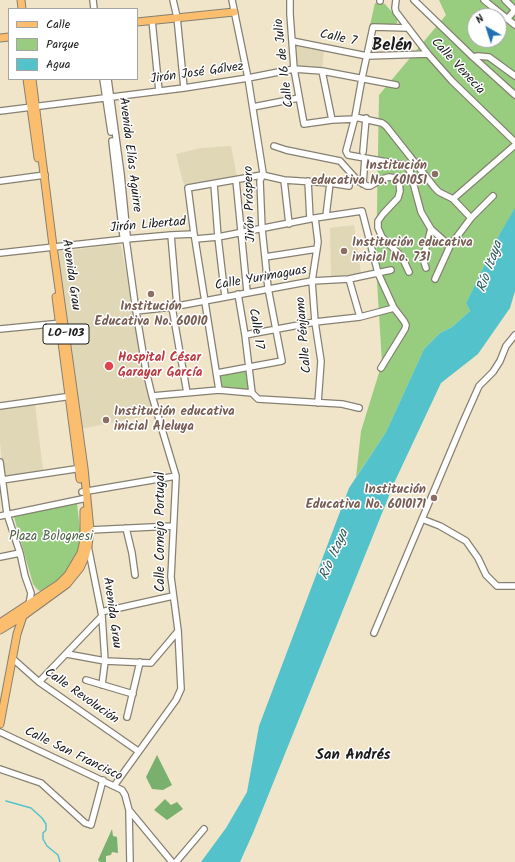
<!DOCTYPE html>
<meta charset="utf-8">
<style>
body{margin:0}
#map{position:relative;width:515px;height:862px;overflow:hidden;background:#f0e5c9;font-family:Kalam,sans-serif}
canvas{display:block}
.legend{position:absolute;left:8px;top:8px;width:130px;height:72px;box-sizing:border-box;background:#fff;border:1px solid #a4a4a4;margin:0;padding:5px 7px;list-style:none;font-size:12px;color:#1c1c1c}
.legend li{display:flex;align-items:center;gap:8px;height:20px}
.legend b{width:20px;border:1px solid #a4a4a4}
.north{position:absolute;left:467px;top:8px;width:40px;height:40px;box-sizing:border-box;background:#fff;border:1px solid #a4a4a4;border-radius:50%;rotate:321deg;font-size:11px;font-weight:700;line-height:16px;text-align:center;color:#1c1c1c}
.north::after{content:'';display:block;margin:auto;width:14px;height:18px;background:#1f6fb2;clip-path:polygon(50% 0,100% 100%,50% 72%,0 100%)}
</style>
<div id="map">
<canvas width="515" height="862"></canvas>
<ul class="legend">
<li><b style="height:5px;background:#fbbd6e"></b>Calle</li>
<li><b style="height:11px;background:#98cd7f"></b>Parque</li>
<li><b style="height:11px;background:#54c2cb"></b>Agua</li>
</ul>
<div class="north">N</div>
</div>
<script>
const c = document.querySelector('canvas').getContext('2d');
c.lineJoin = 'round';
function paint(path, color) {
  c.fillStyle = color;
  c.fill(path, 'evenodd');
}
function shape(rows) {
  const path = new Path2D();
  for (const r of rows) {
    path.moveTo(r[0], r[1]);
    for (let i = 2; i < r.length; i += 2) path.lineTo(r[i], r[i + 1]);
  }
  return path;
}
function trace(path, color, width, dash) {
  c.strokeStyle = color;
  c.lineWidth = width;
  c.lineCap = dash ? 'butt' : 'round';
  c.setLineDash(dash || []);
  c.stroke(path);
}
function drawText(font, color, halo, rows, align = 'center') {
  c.font = font + ' Kalam,sans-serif';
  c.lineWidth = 3;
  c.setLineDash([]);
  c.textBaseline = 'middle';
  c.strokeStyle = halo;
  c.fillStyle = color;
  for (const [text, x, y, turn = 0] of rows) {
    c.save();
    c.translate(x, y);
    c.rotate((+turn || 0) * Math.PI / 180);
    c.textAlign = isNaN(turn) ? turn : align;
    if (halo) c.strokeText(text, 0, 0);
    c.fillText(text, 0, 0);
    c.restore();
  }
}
paint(shape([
 [293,44,324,50,322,69,295,68],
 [231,146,237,177,189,186,183,183,176,154,201,148],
 [354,225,361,274,331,276,330,228],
 [118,244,121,246,154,414,81,429,58,252],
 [35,404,43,470,3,476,0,441,0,408]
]), '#e0d7b7');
paint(shape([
 [439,0,515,0,515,209,500,233,466,303,470,311,452,327,440,333,424,349,386,432,356,477,361,431,382,363,376,265,379,95,446,15],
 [475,16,499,16,499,40,475,40],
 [375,3,385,4,397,18,397,23,395,26,370,25],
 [248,370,250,390,220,388,219,374],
 [75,502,77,504,81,538,77,552,67,570,53,585,43,592,38,590,33,584,14,517]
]), '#98cd7f');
paint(shape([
 [157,755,172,785,163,790,152,789,146,777],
 [165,799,171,805,177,802,183,809,167,820,154,810],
 [112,829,113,836,117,837,118,853,112,852,111,855,106,856,106,862,100,862,98,860]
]), '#7ab06e');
paint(shape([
 [515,208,515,291,510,308,478,354,441,383,395,481,253,833,240,862,201,862,226,828,247,792,259,726,349,488,386,432,424,349,440,333,452,327,470,311,466,303,500,233]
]), '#54c2cb');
trace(shape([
 [6,801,31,808,42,818,46,824,46,830,43,833,43,839,47,846,58,855,60,862]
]), '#54c2cb', 1.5);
const minor = shape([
 [93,0,94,9],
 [173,0,177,17,184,88],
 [290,0,290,14,294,69,304,124,332,120,355,119],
 [396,0,395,8,396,12,428,54,452,81,515,142],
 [414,0,473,57,515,95],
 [484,0,515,25],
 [505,0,515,10],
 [380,1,380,0],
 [507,19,515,10],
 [152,20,159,91],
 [408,28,373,27,362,78,355,117,346,151,348,155,404,165,407,167,410,171,421,212,431,229,450,246],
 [292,41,367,56,428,54],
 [473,57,478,56,489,57,515,76],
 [322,71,332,120],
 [103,79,111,132],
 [108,79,121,174,127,235,126,239,136,311,146,371,152,396,176,476,171,577,178,630,181,689,176,700,114,786],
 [253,107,299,98],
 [0,111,184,88,248,78,294,69,322,71,396,85],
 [355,117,382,123,386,126,435,188,439,192,453,199,471,218],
 [112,141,123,236,126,239],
 [274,146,286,150,340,161,358,181,367,186,370,186,382,179,389,177,396,178,399,182,400,191,398,198,383,214,378,221,378,228,382,237,402,257,409,272],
 [363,152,366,118],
 [236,180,247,292],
 [284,180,289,224],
 [0,181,45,175],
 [308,181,310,219],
 [214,184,218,237,225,297],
 [363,184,365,158],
 [453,199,515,145],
 [326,216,330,183],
 [315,218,318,242,312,281,315,322,321,361,318,403],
 [194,234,188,188,262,175,284,180,330,183,349,186],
 [171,235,177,306],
 [195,239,219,390],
 [0,253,126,239,171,235,194,234,195,239,218,237,315,218,362,211,378,273,394,308,404,321,406,325,405,329,381,368],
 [265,257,317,249],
 [426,268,424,262,425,251,431,229],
 [349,279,360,317],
 [435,279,450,246,471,218,493,196],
 [238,294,245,335,252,393],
 [172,307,187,393],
 [136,311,172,307,312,281,349,279,391,270],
 [0,329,62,323],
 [245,335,315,322,360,317,394,308],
 [217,373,282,361,268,288,265,257,262,229,260,181,263,173,248,78,232,0],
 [152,396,219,390,252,393,258,399,342,404,359,408],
 [0,406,72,396],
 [0,462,7,514,20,553,25,576,31,593,29,605],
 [2,480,82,468],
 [82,492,176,476],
 [0,516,87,498],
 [422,519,440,526,466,541,478,558,486,575,497,586,515,586],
 [126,528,132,553,135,575],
 [90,530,173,526],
 [88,546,102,616,105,661,102,685],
 [0,557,20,553],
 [101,612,173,596],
 [374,633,463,422,479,386,493,372,500,361,506,346,515,335],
 [67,654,105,661,151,663,168,643,178,631],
 [12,658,39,682,138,751],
 [86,680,133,694],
 [39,682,102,616],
 [127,717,140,662],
 [0,732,122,790,125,795,129,810,172,862],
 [0,769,41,783,85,823,91,825,103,780],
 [129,811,130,862],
 [176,862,204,829]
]);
const major = shape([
 [21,0,22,9],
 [137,22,234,12],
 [0,38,9,37],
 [27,79,38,158],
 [56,297,80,479],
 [0,623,59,584,68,575,81,553,84,540,84,511],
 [0,630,23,616,67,584,80,568,85,557,88,546,90,530,84,468,53,246,32,79],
 [0,724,17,634,23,616]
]);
trace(minor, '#868072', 8);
trace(major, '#868072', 9);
trace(minor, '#fff', 5.5);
trace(major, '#fbbd6e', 7);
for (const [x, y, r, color] of [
 [435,174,4,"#8d6e63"],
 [344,251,4,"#8d6e63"],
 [151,294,4,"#8d6e63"],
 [109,366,5,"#e0444e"],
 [106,420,4,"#8d6e63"],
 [434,498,4,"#8d6e63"]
]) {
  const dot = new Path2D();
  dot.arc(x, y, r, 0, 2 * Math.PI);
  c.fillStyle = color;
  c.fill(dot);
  trace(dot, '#fff', 1.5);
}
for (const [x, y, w] of [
 [66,334,46]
]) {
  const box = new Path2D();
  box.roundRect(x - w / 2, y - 10, w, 20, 3);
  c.fillStyle = '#fff';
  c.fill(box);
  trace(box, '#1c1c1c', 1);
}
drawText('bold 12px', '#1c1c1c', null, [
 ["LO-103",66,334]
]);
drawText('13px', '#1c1c1c', '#fff', [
 ["Calle 7",338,39,12],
 ["Calle 16 de Julio",285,63,-97],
 ["Calle Venecia",457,67,47],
 ["Jirón José Gálvez",197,74,-8],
 ["Avenida Elías Aguirre",129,155,83],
 ["Jirón Próspero",251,204,-92],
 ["Jirón Libertad",148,226,-5],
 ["Avenida Grau",70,275,82],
 ["Calle Yurimaguas",261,279,-10],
 ["Calle 17",255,329,81],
 ["Calle Pénjamo",305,335,-95],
 ["Calle Cornejo Portugal",162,532,-90],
 ["Avenida Grau",111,613,82],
 ["Calle Revolución",81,697,35],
 ["Calle San Francisco",73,755,26]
]);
drawText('bold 13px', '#785e54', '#fff', [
 ["Institución",427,167],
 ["educativa No. 601051",427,182],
 ["Institución educativa",352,244,"left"],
 ["inicial No. 731",352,259,"left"],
 ["Institución",151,308,"center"],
 ["Educativa No. 60010",151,323,"center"],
 ["Institución educativa",114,413,"left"],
 ["inicial Aleluya",114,428,"left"],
 ["Institución",426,491],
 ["Educativa No. 6010171",426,506]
], 'right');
drawText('bold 13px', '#be3a42', '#fff', [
 ["Hospital César",118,359],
 ["Garayar García",118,374]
], 'left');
drawText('13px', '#4e6344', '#fff', [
 ["Plaza Bolognesi",51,538]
]);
drawText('italic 14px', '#325e62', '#fff', [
 ["Río Itaya",491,267,-71],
 ["Río Itaya",335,555,-66]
]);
drawText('bold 15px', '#1c1c1c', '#fff', [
 ["San Andrés",353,756]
]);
drawText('bold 17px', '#1c1c1c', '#fff', [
 ["Belén",392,47]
]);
</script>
